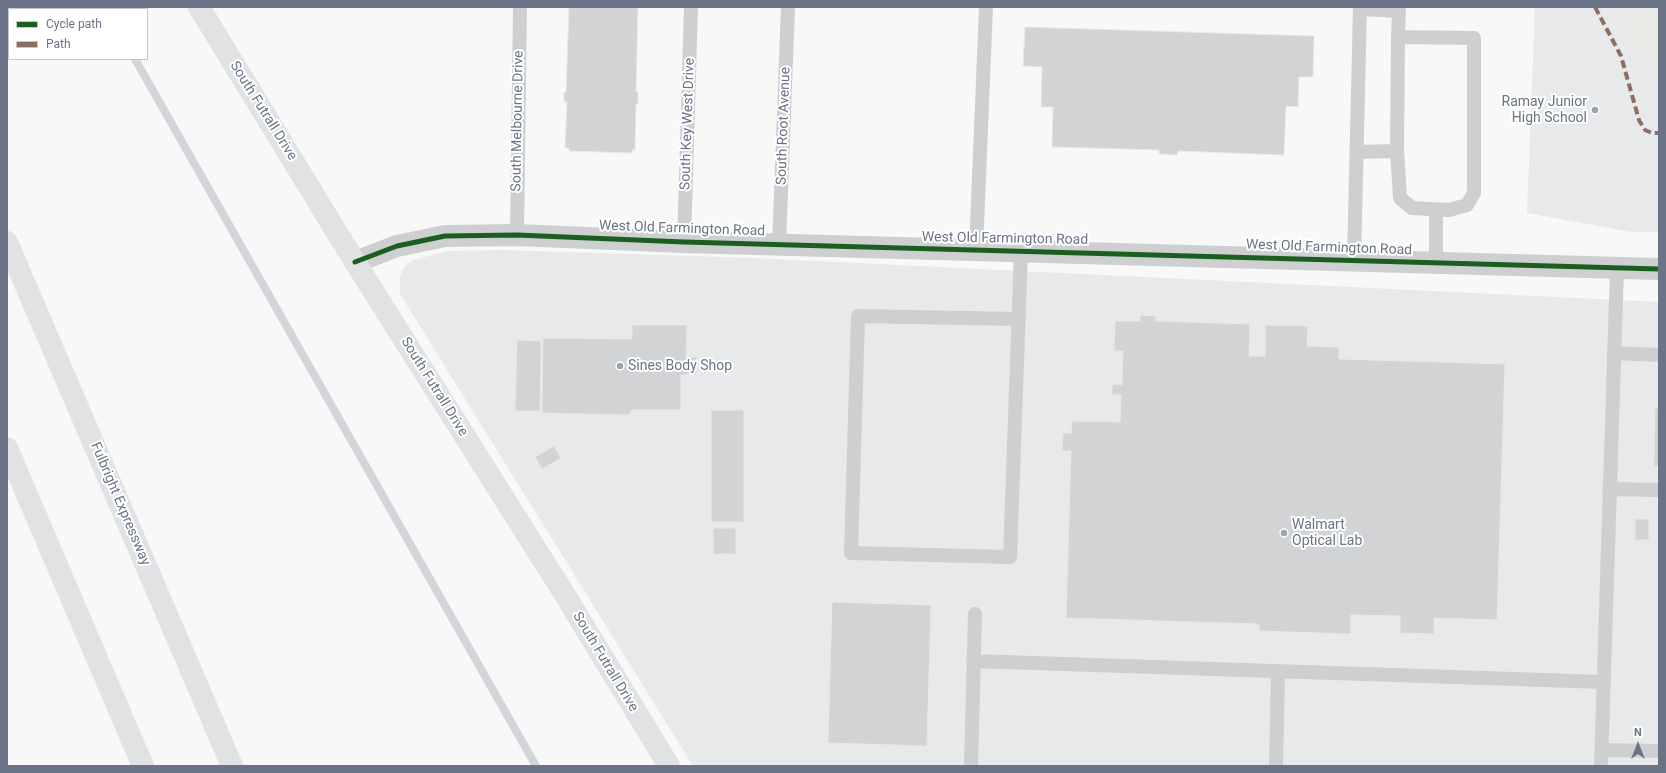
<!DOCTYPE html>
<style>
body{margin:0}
#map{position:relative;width:1666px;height:773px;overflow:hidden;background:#f8f8f8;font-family:Roboto,sans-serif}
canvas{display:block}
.frame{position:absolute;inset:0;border:8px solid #6a7486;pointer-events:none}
.legend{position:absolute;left:8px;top:8px;width:140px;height:52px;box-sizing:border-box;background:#fff;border:1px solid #c3c7cf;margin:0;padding:5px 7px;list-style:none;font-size:12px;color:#6a7486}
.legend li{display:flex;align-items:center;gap:8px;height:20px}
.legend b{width:20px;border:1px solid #c3c7cf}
.north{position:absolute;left:1618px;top:725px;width:40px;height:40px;-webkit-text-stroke:3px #fff;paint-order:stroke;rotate:0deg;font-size:11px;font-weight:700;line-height:16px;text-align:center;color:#6a7486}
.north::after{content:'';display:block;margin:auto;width:14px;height:18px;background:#6a7486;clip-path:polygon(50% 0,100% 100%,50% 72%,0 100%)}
</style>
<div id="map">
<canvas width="1666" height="773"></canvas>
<div class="frame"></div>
<ul class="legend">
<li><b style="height:5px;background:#1b5e20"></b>Cycle path</li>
<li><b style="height:5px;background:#8d6e63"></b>Path</li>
</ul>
<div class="north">N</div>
</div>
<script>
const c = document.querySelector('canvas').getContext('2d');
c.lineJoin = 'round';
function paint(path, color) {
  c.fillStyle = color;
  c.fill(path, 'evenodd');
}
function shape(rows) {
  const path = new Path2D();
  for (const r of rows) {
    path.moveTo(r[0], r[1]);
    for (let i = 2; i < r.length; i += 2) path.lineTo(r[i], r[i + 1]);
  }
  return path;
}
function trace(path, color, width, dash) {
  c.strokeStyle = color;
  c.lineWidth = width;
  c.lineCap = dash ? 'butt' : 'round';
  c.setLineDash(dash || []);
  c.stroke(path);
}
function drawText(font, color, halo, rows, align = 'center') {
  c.font = font + ' Roboto,sans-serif';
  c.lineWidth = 4;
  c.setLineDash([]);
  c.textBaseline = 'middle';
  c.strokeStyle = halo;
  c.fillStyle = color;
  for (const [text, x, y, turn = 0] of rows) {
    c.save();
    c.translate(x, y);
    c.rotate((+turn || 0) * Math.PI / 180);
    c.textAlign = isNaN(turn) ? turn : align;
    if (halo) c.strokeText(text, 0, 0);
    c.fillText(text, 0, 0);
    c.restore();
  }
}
paint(shape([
 [1535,7,1659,7,1659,232,1631,232,1527,213],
 [503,250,754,258,1659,302,1659,766,693,766,400,294,400,277,404,267,413,260,449,251]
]), '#e8e9ea');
paint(shape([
 [1618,7,1659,7,1659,70,1638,47]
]), '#e8ebe6');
trace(shape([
 [106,7,107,9],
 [135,59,536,766]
]), '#d2d6db', 8);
const building = shape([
 [569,7,638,7,636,92,638,92,638,104,636,104,635,150,632,150,632,153,569,151,569,148,565,148,567,102,564,102,564,92,566,92,569,7],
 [1025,27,1314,36,1313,77,1299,77,1298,107,1286,106,1284,155,1178,151,1177,155,1159,154,1159,150,1052,147,1053,107,1041,107,1042,67,1023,66,1025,27],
 [1140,315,1156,316,1156,321,1250,324,1249,356,1265,356,1265,325,1308,326,1307,346,1339,347,1339,359,1505,364,1497,620,1434,618,1434,634,1400,633,1400,616,1351,615,1351,634,1259,631,1259,624,1066,618,1071,451,1062,451,1063,433,1071,433,1072,421,1120,422,1121,395,1112,395,1112,384,1122,385,1123,351,1114,351,1115,321,1140,321,1140,315],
 [632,325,687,325,686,357,697,357,696,375,681,375,681,410,632,410,629,415,542,413,543,338,632,339,632,325],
 [517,340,541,341,540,411,515,411,517,340],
 [1655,408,1659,408,1659,466,1654,466,1655,408],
 [711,410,744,410,744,522,711,522,711,410],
 [554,446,561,458,542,469,535,457,554,446],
 [1635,519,1649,519,1649,540,1635,540,1635,519],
 [713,528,736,528,736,554,713,554,713,528],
 [832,602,931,605,927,746,828,743,832,602]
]);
paint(building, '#d2d3d4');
trace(building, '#e8e8e8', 1);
trace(shape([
 [1360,9,1399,11,1398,37],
 [1398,37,1474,38,1474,193,1467,205,1449,210,1412,208,1400,198,1397,151,1398,37],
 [1357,152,1397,151],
 [517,235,520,7],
 [684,242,691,7],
 [779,245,788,7],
 [976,250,986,7],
 [1354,260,1360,7],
 [1436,263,1436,210],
 [1018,319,858,316,851,553,1010,557,1021,251],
 [1614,353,1659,355],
 [1609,489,1659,490],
 [973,661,1604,682],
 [1602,750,1659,751],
 [971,766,975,614],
 [1276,766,1278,672],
 [1601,766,1617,268]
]), '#cecfd1', 14);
trace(shape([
 [355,262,397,246,445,236,517,235,684,242,1659,269]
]), '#cecfd1', 22);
trace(shape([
 [199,7,355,262,565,595,669,766]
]), '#e1e2e3', 22);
trace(shape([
 [7,242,232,766],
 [7,448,143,766]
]), '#e1e2e3', 22);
trace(shape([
 [1595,7,1621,56,1639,120,1645,130,1652,133,1659,133]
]), '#8d6e63', 4, [8, 4]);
trace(shape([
 [355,262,397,246,445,236,517,235,684,242,1659,269]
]), '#1b5e20', 5);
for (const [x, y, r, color] of [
 [1595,110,4,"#9ca2ae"],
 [620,366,4,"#9ca2ae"],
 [1284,533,4,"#9ca2ae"]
]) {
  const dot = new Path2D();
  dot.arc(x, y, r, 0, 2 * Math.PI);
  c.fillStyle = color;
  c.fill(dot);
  trace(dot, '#fff', 1.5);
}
drawText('14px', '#6a7486', '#fff', [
 ["Ramay Junior",1587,102,"right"],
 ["High School",1587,118,"right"],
 ["Sines Body Shop",628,366],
 ["Walmart",1292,525],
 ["Optical Lab",1292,541]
], 'left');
drawText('14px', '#6a7486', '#fff', [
 ["South Futrall Drive",263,111,58],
 ["South Melbourne Drive",518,121,-89],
 ["South Key West Drive",688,124,-88],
 ["South Root Avenue",784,126,-88],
 ["West Old Farmington Road",682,229,2],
 ["West Old Farmington Road",1005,239,1],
 ["West Old Farmington Road",1329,248,2],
 ["South Futrall Drive",434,387,58],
 ["Fulbright Expressway",120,504,67],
 ["South Futrall Drive",605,662,59]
]);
</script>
